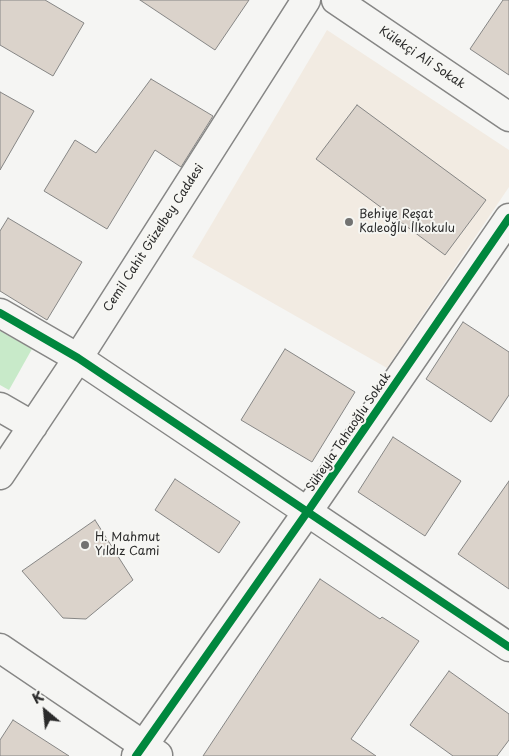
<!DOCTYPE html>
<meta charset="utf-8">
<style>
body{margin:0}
#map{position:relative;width:509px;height:756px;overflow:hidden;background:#f5f5f3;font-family:"Playpen Sans",sans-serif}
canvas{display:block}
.north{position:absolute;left:20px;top:686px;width:50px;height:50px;-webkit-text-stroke:4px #f6f6f2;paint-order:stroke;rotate:332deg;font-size:14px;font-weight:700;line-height:20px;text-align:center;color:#2b2b2b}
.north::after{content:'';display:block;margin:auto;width:18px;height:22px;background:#2b2b2b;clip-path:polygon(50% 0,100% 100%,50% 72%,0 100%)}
</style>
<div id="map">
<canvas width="509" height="756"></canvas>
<div class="north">K</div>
</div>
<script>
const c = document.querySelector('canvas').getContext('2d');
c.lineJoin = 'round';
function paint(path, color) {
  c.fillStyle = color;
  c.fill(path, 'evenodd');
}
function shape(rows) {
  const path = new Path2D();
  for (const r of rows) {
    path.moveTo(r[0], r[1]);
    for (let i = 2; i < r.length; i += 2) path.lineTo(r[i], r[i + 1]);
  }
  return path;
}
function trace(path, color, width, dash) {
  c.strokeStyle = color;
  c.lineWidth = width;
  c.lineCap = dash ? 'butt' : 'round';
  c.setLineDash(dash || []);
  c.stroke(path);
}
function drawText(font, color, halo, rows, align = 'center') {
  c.font = font + ' "Playpen Sans",sans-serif';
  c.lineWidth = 4;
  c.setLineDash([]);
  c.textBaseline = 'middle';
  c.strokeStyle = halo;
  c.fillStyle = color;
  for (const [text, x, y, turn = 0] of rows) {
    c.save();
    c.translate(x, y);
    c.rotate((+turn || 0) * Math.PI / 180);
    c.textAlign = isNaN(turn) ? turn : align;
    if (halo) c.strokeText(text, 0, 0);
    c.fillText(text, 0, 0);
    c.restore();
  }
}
paint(shape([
 [327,30,509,150,509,187,387,368,192,257]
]), '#f2ebe2');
paint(shape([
 [0,331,32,349,9,390,0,385]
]), '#c8eac9');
const building = shape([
 [0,0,45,0,84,23,53,76,0,45,0,0],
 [140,0,249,0,215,50,140,0],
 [503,0,509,0,509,75,470,49,503,0],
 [151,79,213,116,181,167,155,150,107,229,44,191,75,140,96,153,151,79],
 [0,92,34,111,0,170,0,92],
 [357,105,486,200,445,255,316,159,357,105],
 [8,218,82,262,47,320,0,291,0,231,8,218],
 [463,322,509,352,509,395,491,422,426,379,463,322],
 [285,349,355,392,312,462,241,420,285,349],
 [393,437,461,481,425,536,358,492,393,437],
 [175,479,240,522,219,553,155,510,175,479],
 [509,481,509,589,458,554,509,481],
 [95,520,133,580,86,619,63,618,22,571,95,520],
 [320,579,380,619,382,617,419,641,351,739,376,756,203,756,320,579],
 [449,671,509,714,509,740,497,756,453,756,410,725,449,671],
 [13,720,69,756,0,756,0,740,13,720]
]);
paint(building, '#dbd3cb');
trace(building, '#868685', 1);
const minor = shape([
 [336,0,509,117],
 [0,313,78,358,509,647],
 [0,648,158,755],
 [136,756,308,511,509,218]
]);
const tertiary = shape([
 [0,407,33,426],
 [0,475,78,358,306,0]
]);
trace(minor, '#868685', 31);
trace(tertiary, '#868685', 31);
trace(minor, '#f5f5f3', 28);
trace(tertiary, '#f5f5f3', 28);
trace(shape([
 [0,313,78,358,509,647],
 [136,756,308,511,509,218]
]), '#00873e', 8);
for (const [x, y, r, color] of [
 [349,222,5,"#727271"],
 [85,545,5,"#727271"]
]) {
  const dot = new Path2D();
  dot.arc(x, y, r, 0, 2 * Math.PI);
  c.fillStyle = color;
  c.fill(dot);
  trace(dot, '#f6f6f2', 2);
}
drawText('12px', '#2b2b2b', '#f6f6f2', [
 ["Külekçi Ali Sokak",422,58,34],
 ["Cemil Cahit Güzelbey Caddesi",154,238,-57],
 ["Süheyla Tahaoğlu Sokak",349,432,-56]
]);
drawText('12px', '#2b2b2b', '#f6f6f2', [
 ["Behiye Reşat",359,215],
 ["Kaleoğlu İlkokulu",359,229],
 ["H. Mahmut",95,538],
 ["Yıldız Cami",95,552]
], 'left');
</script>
